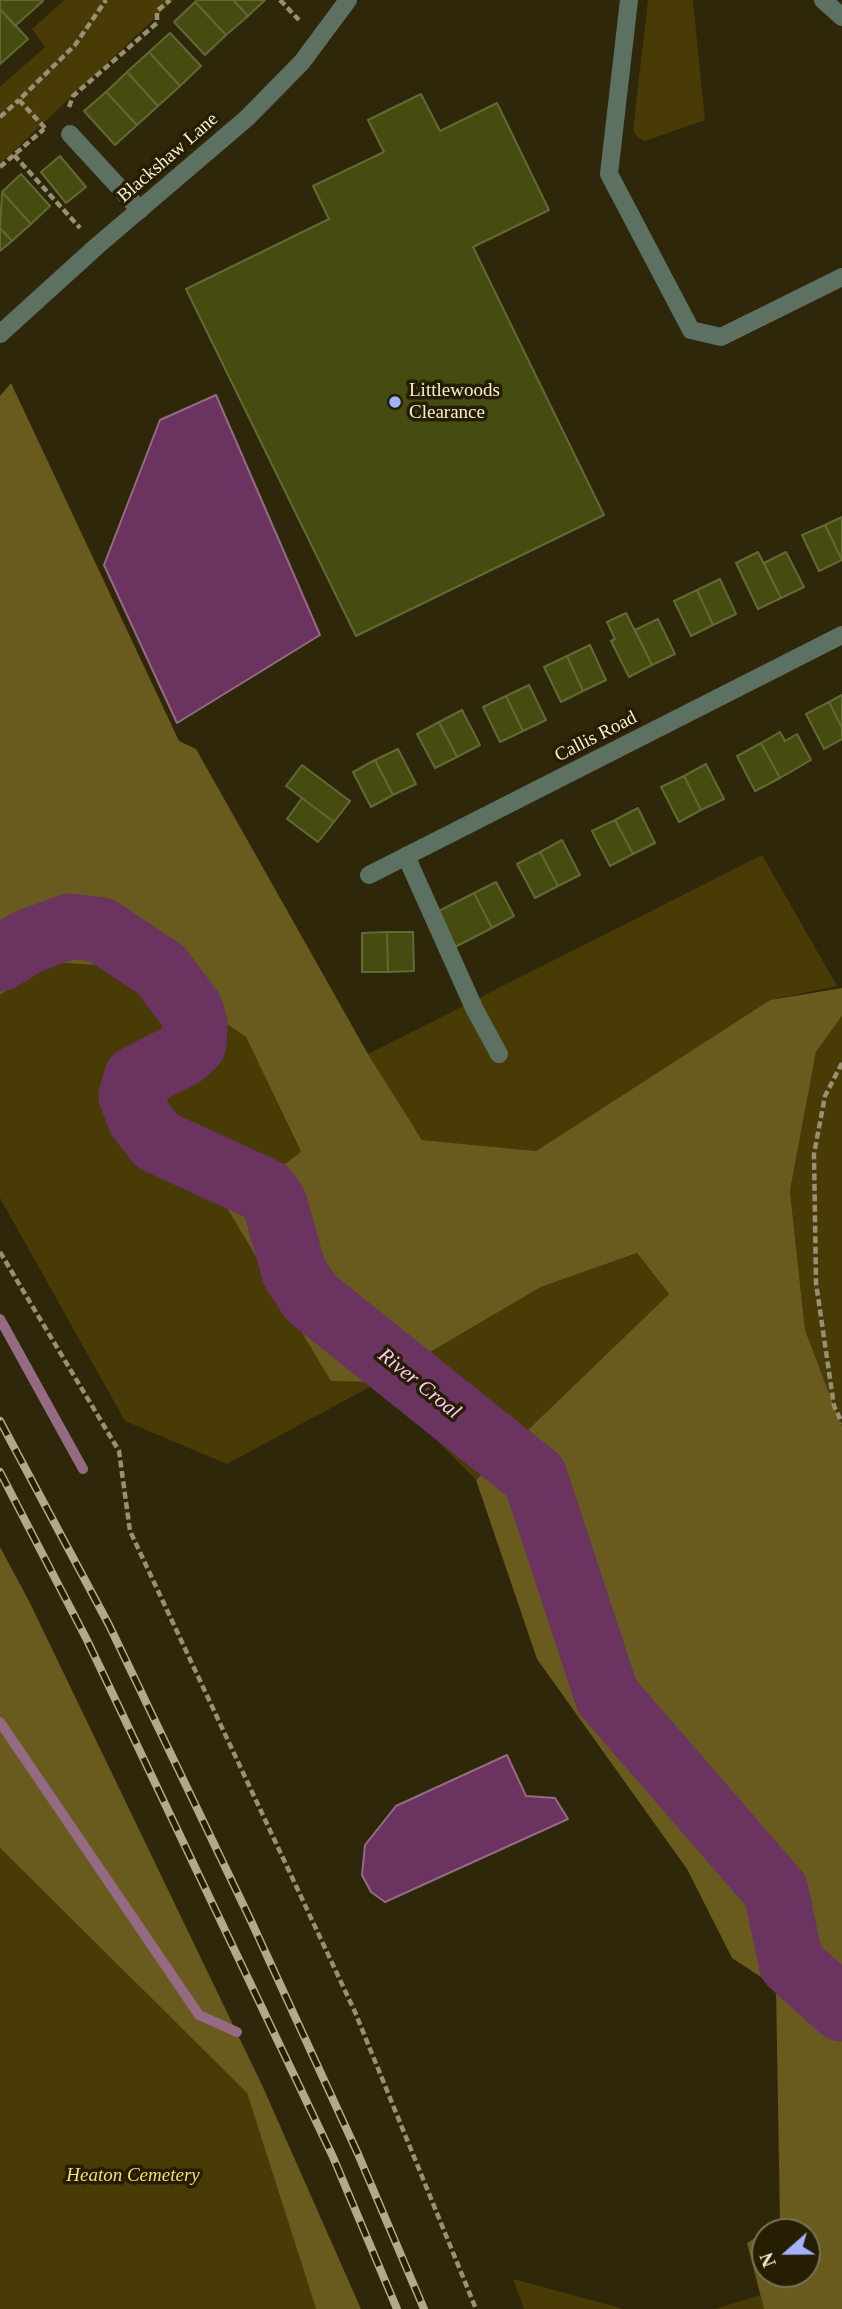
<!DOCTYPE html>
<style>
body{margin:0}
#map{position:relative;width:842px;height:2309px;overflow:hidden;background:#2f270a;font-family:Georgia,serif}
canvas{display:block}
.north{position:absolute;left:751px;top:2218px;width:70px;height:70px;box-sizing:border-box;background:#251e02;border:2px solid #787155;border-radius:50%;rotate:249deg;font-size:19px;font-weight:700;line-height:28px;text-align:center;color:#f5eed2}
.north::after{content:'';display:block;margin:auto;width:24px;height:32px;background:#a3b2fd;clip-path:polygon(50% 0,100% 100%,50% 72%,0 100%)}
</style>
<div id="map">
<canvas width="842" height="2309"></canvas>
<div class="north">N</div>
</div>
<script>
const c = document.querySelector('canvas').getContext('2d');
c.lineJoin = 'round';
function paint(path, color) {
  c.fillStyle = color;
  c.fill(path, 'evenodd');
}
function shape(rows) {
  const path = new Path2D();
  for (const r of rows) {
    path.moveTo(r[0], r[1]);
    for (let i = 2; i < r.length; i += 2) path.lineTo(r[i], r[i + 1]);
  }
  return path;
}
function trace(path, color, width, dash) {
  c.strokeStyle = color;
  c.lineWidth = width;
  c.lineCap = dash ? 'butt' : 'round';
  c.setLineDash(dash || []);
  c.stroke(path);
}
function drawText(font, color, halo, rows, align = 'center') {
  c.font = font + ' Georgia,serif';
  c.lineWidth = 7;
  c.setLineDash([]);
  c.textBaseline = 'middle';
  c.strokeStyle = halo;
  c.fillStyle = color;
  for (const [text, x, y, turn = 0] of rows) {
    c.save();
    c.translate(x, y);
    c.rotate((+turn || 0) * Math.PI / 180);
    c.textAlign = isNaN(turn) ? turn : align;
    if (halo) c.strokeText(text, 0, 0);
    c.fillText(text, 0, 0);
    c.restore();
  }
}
paint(shape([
 [64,0,174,0,0,164,0,87,45,47,32,29],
 [648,0,693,0,705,120,645,141,637,137,633,130],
 [762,855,837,986,770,1000,536,1151,422,1140,368,1054],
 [46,962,144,968,246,1037,301,1153,379,1382,541,1287,637,1253,669,1294,476,1480,379,1382,227,1464,125,1421,0,1198,0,995],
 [842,1016,842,1427,805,1330,790,1191,816,1052],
 [0,1848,247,2093,316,2309,0,2309],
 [513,2279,624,2309,524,2309],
 [761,2295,764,2309,715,2309]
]), '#483b05');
paint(shape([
 [11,383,179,741,196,749,368,1054,422,1140,536,1151,770,1000,842,988,842,1016,816,1052,790,1191,805,1330,842,1427,842,2309,764,2309,747,2243,765,2232,765,2274,807,2274,807,2232,766,2232,780,2223,776,1987,732,1958,687,1869,537,1659,476,1480,669,1294,637,1253,541,1287,379,1382,331,1381,227,1208,301,1152,246,1037,144,968,46,962,0,995,0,396],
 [0,1547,29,1601,262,2085,361,2309,316,2309,247,2093,0,1848]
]), '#695a1e');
const water = shape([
 [216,395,320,635,177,723,104,565,160,420,216,395],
 [507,1755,526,1796,555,1798,568,1819,385,1902,371,1892,362,1875,365,1845,396,1806,507,1755]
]);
paint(water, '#6a3360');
trace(water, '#946b82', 2);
trace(shape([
 [0,1319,83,1469],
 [0,1722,199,2015,237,2032]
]), '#946b82', 10);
trace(shape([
 [0,959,27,942,70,926,101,930,161,970,191,1010,195,1024,194,1044,183,1054,136,1078,131,1096,140,1119,157,1141,266,1191,275,1204,294,1272,311,1298,535,1477,607,1696,776,1891,791,1963,842,2009]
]), '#6a3360', 65);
const building = shape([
 [0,0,42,0,43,1,15,26,0,9,0,0],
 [197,0,233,0,248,16,226,35,195,2,197,0],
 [233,0,265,0,248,16,233,0],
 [195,2,226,35,205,55,174,22,195,2],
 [2,11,28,39,0,64,0,13,2,11],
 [170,33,201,66,180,86,149,52,170,33],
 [149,52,180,86,158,106,127,72,149,52],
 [127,72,158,106,137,125,106,92,127,72],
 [106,92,137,125,115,145,84,111,106,92],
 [421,94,440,131,497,103,549,210,473,247,604,515,356,636,186,289,329,219,313,186,384,152,368,120,421,94],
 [60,156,86,187,66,203,41,172,60,156],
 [21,174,50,206,31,224,2,192,21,174],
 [2,192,31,224,12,241,0,228,2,192],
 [0,228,12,241,0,251,0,228],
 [842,517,842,560,825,525,842,517],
 [825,525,842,560,819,571,802,535,825,525],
 [758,552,781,598,758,609,736,563,758,552],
 [786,552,804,587,781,598,764,563,786,552],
 [720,579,736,614,713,625,697,590,720,579],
 [697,590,713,625,691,636,674,601,697,590],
 [626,613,652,665,629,677,611,641,615,639,607,622,626,613],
 [658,619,675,654,652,665,635,630,658,619],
 [590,645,606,680,583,691,567,656,590,645],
 [567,656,583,691,561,702,544,667,567,656],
 [529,685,546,720,523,731,506,696,529,685],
 [842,695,842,728,829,702,842,695],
 [506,696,523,731,500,742,483,707,506,696],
 [829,702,842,728,842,739,824,749,806,714,829,702],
 [462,710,480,745,457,757,439,722,462,710],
 [439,722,457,757,435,768,417,734,439,722],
 [780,732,785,741,797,734,811,760,780,778,761,743,780,732],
 [761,743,780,778,755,791,737,756,761,743],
 [398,749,416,784,393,795,375,760,398,749],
 [375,760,393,795,371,807,353,772,375,760],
 [706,764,724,799,701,810,684,776,706,764],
 [302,765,350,801,334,822,286,786,302,765],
 [684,776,701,810,679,822,661,787,684,776],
 [302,798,334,822,318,842,287,819,302,798],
 [638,808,655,843,633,854,615,820,638,808],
 [615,820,633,854,610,866,592,831,615,820],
 [562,840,580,875,558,886,540,852,562,840],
 [540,852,558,886,535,898,517,864,540,852],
 [496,882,514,916,492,928,474,893,496,882],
 [474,893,492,928,455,947,437,912,474,893],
 [387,932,388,972,362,972,362,933,387,932],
 [387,932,413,932,414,971,388,972,387,932]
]);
paint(building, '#464b10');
trace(building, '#636934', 2);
trace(shape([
 [280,0,299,20],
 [69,107,73,96,157,23,157,11,170,0],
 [0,117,19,100],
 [45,128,19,100,75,45,106,0],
 [14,155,80,228],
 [0,167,44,129],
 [842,1063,825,1096,814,1154,816,1283,834,1406,842,1423],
 [0,1252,119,1451,130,1531,355,2012,476,2309]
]), '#979073', 4.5, [7, 3.5]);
trace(shape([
 [629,0,609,174,691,330,721,337,842,277],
 [823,0,842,17],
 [70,134,140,210],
 [406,856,475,1010,499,1054]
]), '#5c7162', 18);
trace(shape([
 [0,334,97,246,247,118,302,62,348,0],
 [369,875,842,635]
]), '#5c7162', 18);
const rail = shape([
 [0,1421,109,1625,252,1923,358,2154,424,2309],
 [0,1472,87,1640,333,2157,397,2309]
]);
trace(rail, '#b0a98c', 8);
trace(rail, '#251e02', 5, [16]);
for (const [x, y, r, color] of [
 [395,402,7,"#a3b2fd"]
]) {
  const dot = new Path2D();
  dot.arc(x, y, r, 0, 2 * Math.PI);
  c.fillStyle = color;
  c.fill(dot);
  trace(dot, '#251e02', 2.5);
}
drawText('19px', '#f5eed2', '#251e02', [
 ["Blackshaw Lane",168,158,-41],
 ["Callis Road",596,737,-27]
]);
drawText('19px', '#f5eed2', '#251e02', [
 ["Littlewoods",409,391],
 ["Clearance",409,413]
], 'left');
drawText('italic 19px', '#f8dc72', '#251e02', [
 ["Heaton Cemetery",133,2176]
]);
drawText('italic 21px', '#fecaf1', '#251e02', [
 ["River Croal",419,1384,39]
]);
</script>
